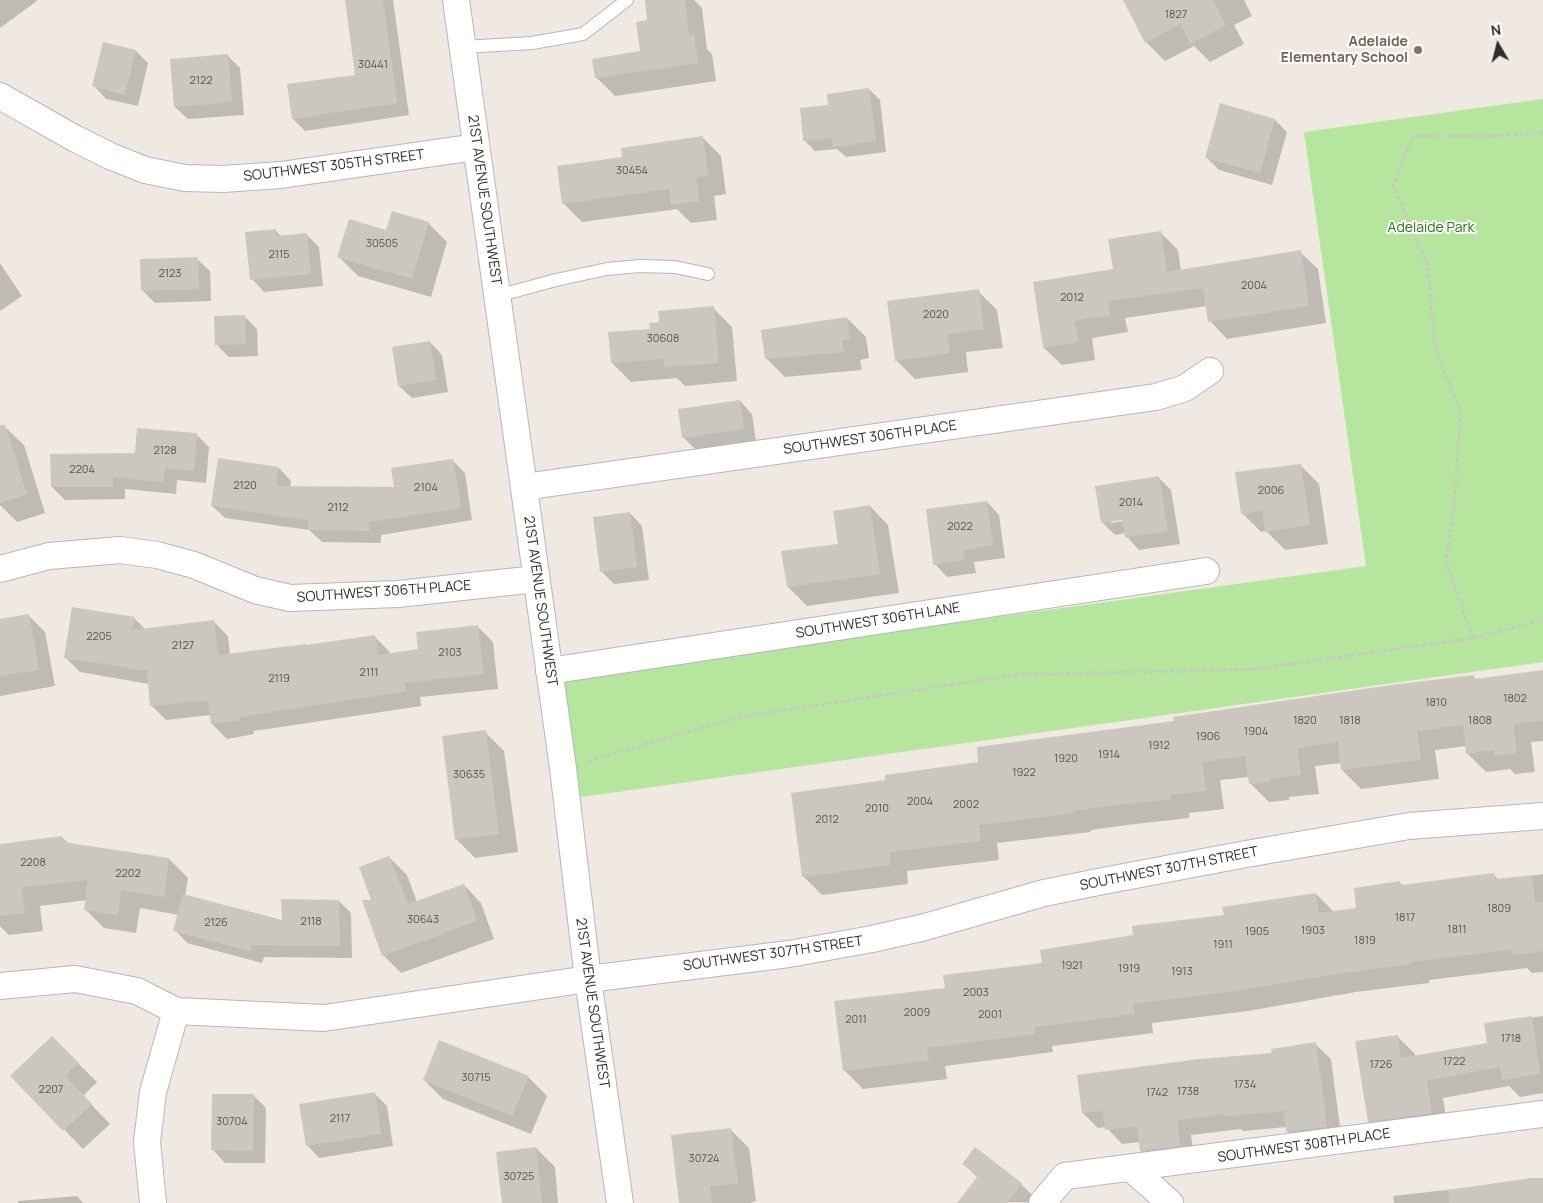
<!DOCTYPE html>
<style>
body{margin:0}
#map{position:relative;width:1543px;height:1203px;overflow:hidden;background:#efe9e1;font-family:Manrope,sans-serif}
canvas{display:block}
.north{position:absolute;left:1473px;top:20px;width:50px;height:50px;-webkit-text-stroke:4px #fff;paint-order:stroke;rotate:352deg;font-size:14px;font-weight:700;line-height:20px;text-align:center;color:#2e2e2e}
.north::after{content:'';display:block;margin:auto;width:18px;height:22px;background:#2e2e2e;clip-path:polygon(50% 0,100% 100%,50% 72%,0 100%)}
</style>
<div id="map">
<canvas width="1543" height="1203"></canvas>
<div class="north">N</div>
</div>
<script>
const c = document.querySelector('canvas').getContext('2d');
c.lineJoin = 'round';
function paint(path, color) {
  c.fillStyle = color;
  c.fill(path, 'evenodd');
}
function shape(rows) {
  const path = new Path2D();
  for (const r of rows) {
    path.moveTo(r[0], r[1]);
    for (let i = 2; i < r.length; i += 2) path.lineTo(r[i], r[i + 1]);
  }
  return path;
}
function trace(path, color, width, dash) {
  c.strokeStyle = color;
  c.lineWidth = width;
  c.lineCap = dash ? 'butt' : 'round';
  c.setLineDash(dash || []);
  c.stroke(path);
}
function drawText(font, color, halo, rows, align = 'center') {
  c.font = font + ' Manrope,sans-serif';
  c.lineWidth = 4;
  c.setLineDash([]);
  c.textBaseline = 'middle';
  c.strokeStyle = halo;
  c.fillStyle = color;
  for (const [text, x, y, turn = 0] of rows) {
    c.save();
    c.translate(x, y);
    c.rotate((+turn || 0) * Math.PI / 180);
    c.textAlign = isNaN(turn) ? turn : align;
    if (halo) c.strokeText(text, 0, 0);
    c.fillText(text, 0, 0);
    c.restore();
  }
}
paint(shape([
 [1543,99,1543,662,567,799,551,679,1366,566,1304,132]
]), '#b6e59e');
paint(shape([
 [0,0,36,0,37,1,0,28],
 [347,0,393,0,409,115,305,131,293,119,357,76],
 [646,0,694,0,702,8,707,49,712,54,716,81,615,96,596,77,641,52,649,22],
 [1124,0,1244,0,1252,16,1234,25,1244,44,1210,62,1194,46,1165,61,1146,42],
 [136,51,148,63,138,106,106,99,94,86],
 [227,55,240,68,244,115,188,119,175,107],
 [869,89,880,100,886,152,846,157,837,149,815,151,804,140,829,107],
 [1275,120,1287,132,1272,185,1219,170,1206,157],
 [702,137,721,156,726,194,714,196,717,220,691,223,677,209,582,222,563,203,624,158],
 [428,223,447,242,431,297,358,276,339,257],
 [275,230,282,237,306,234,319,247,323,286,264,292,252,279],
 [1160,232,1178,250,1181,271,1300,252,1318,269,1326,323,1227,339,1210,321,1207,306,1125,318,1128,332,1092,338,1095,360,1062,365,1044,348,1034,283,1114,271],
 [197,259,210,271,211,301,155,303,143,291],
 [0,263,22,296,0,311],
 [978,291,997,310,1003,348,966,352,968,372,915,379,896,360],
 [713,308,732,327,737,381,685,386,677,378,631,382,612,363,660,323],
 [244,316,257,329,258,356,229,357,217,345],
 [847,318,866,337,869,358,860,360,862,370,785,377,766,358],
 [430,342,442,355,448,392,412,398,399,386,393,348],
 [740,401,752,414,756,441,696,450,683,437],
 [5,427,24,445,45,513,17,522,0,505,0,428],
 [197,435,209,447,206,483,177,480,176,494,125,489,125,499,65,500,52,487,136,455],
 [452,460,465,473,472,520,381,535,381,543,322,542,309,530,225,518,212,506,279,468,291,481,290,487,395,488],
 [1300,465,1319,484,1328,544,1285,550,1266,531,1261,532,1242,513],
 [1158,477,1171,490,1180,544,1139,550,1127,537,1126,533,1115,535,1102,522],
 [1128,518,1129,520,1111,523,1111,520],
 [987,502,999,515,1005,558,974,562,976,573,947,577,935,564],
 [870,506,888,525,899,593,807,606,788,587,783,552,839,545],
 [630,513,642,526,649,580,614,584,601,571],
 [28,615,45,632,55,686,0,696,0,620],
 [134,618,145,629,213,621,228,636,230,655,307,646,374,636,389,651,390,655,419,650,478,627,493,642,498,689,420,697,421,706,254,731,254,734,227,739,212,724,211,715,166,720,151,705,149,684,80,672,65,657],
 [1543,672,1543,741,1531,742,1535,772,1515,774,1510,769,1486,772,1467,753,1467,746,1435,750,1439,779,1361,789,1342,770,1342,763,1315,766,1319,794,1289,797,1289,800,1269,802,1250,783,1249,777,1220,780,1224,809,1189,813,1189,818,1127,825,1091,830,1091,832,997,843,999,860,907,871,908,884,822,895,803,876,887,782,1175,722,1473,676,1477,680],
 [485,732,504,751,518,852,475,858,456,839],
 [62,837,69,844,169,859,188,878,185,896,283,922,339,901,351,913,352,958,264,957,262,963,187,943,175,930,179,915,140,908,136,933,104,928,85,909,87,900,40,906,43,931,9,935,0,926,0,845],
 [389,857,407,875,417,902,464,885,481,903,494,939,401,973,384,956,364,901,373,901],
 [1543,874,1543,972,1532,973,1527,968,1429,980,1429,983,1356,992,1248,1011,1152,1023,1153,1033,1052,1046,1053,1052,945,1066,947,1079,863,1089,844,1070,946,989,1043,964,1134,936,1316,894,1334,912,1357,909,1400,883,1403,886,1494,875,1499,880],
 [1543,1016,1543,1093,1520,1097,1509,1086,1443,1098,1448,1130,1386,1138,1369,1121,1397,1036,1415,1054,1415,1057,1488,1044,1486,1024],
 [52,1037,97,1082,83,1096,110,1124,83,1149,12,1076],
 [1315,1044,1331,1059,1342,1142,1303,1147,1288,1132,1287,1127,1243,1131,1241,1129,1191,1135,1195,1161,1156,1166,1141,1151,1140,1142,1122,1144,1106,1127,1098,1128,1083,1113,1273,1054],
 [528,1077,547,1096,531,1134,443,1099,424,1080],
 [374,1093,387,1106,393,1146,319,1158,307,1145],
 [253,1095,266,1108,265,1163,225,1163,213,1150],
 [730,1129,749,1148,756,1201,749,1203,681,1203],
 [536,1148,555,1167,558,1203,503,1203],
 [964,1164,1021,1184,1039,1202,958,1203,978,1178],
 [1543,1179,1543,1203,1394,1203,1393,1196],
 [77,1196,83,1203,18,1203,18,1201]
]), '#0003');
paint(shape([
 [345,0,383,0,397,103,292,119,287,84,355,75],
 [645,0,685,0,689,35,694,34,698,63,595,78,592,59,640,51,636,22,647,20],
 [1123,0,1213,0,1226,25,1190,44,1181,24,1145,43],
 [103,42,136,50,125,95,92,86],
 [228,54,232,102,174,107,170,59],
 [869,88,876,141,833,147,832,138,803,141,800,108,828,105,827,94],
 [1220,103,1275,119,1260,173,1205,158],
 [703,136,708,176,696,177,699,201,671,205,669,189,562,204,557,166,622,157,621,148],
 [392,211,429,222,412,279,337,257,349,219,386,230],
 [276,229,276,236,307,233,311,274,250,280,245,232],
 [1161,231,1167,272,1301,250,1309,306,1208,322,1203,288,1108,301,1111,315,1075,321,1079,342,1043,348,1033,282,1113,269,1108,239],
 [198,257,199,289,141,291,140,259],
 [979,289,984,329,947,334,950,353,895,361,887,301],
 [714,306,719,363,665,367,664,359,611,363,608,332,650,329,649,323,659,322,658,311],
 [245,315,246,344,215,345,214,316],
 [847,317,850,339,842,341,844,352,765,359,761,330],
 [430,341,436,380,398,386,392,347],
 [740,400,744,429,682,438,678,409],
 [0,425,5,425,27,494,0,503],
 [137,428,197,433,194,471,165,468,163,482,113,477,113,487,51,487,50,454,135,453],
 [218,458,279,467,276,486,394,487,391,468,453,459,461,508,369,522,369,531,308,530,308,520,211,506],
 [1301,464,1310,525,1265,532,1263,511,1241,514,1235,472],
 [1159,476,1168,531,1125,538,1122,520,1101,523,1095,486],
 [987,501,993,545,963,550,964,560,933,565,926,509],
 [870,505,880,574,787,587,781,551,838,544,833,511],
 [630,512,637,567,600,572,593,517],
 [72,607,135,617,132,630,214,620,218,655,306,644,306,645,375,635,378,655,418,649,416,632,478,625,484,674,405,683,406,691,240,717,240,720,211,724,208,700,150,706,147,671,64,658],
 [29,614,39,670,0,676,0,619],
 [1543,670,1543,720,1513,724,1517,753,1495,756,1494,750,1466,754,1463,725,1417,731,1421,760,1341,770,1338,742,1297,748,1301,775,1270,779,1271,782,1249,784,1245,756,1202,762,1206,791,1170,795,1171,799,1107,806,1073,811,1073,813,979,825,981,841,889,852,890,865,802,877,791,793,885,780,885,775,978,762,977,747,1174,721,1173,717,1391,685,1474,675,1474,679],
 [486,730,499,834,455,840,442,736],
 [62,836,63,842,169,858,164,897,121,890,118,915,84,910,88,880,22,887,25,913,0,916,0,844],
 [389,856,408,904,464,884,477,921,382,956,362,900,371,900,359,867],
 [1494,873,1495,879,1532,875,1535,903,1543,902,1543,951,1512,955,1511,950,1410,962,1411,964,1336,974,1229,992,1133,1004,1135,1014,1034,1027,1035,1034,927,1048,929,1060,843,1071,834,1001,945,988,943,975,1042,963,1040,950,1133,935,1132,926,1224,915,1222,907,1316,893,1319,913,1356,908,1354,888,1400,881,1401,885],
 [183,894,282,920,281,899,339,900,340,946,252,945,250,951,173,931],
 [1532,1016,1540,1074,1502,1080,1500,1067,1427,1081,1432,1113,1368,1122,1355,1041,1398,1035,1401,1058,1487,1043,1484,1023],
 [52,1036,79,1063,65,1076,92,1104,63,1131,10,1076],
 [439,1040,529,1076,512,1116,423,1080],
 [1316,1042,1327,1127,1286,1132,1284,1111,1226,1116,1226,1114,1177,1120,1180,1146,1140,1151,1137,1126,1105,1130,1103,1111,1082,1113,1077,1075,1199,1059,1272,1053,1271,1049],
 [375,1092,381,1134,306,1146,299,1104],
 [212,1094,254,1094,253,1151,211,1150],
 [731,1128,738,1183,710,1186,712,1203,679,1203,671,1135],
 [536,1147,542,1203,502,1203,496,1152],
 [975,1147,1022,1183,1007,1203,957,1203,978,1176,962,1164],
 [1531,1178,1543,1178,1543,1203,1449,1203,1448,1190]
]), '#cbc7bf');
const lane = shape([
 [463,47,532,43,583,34,627,0],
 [497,296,556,280,607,269,640,266,675,267,708,274]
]);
const street = shape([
 [456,0,563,768,588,979,620,1203],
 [0,96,74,138,110,156,145,170,185,178,223,179,281,175,476,147],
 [524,487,1156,397,1185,388,1210,371],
 [0,569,49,556,120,550,157,555,194,565,255,590,290,598,398,594,536,579],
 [549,671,1206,571],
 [0,986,75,979,137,991,176,1011,324,1018,588,979,789,954,872,939,925,927,1044,893,1098,882,1246,854,1409,826,1543,816],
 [1132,1169,1170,1203],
 [153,1203,147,1142,153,1092,176,1011],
 [1042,1203,1065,1176,1543,1114]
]);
trace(lane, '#b4b7c1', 14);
trace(street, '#b4b7c1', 28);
trace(shape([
 [1473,638,1446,561,1455,498,1460,411,1435,349,1428,265,1393,185,1413,136,1488,136,1543,133],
 [588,761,739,717,1016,675,1256,669,1473,638,1543,620]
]), '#c9c9c9', 3, [4, 2.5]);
trace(lane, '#fff', 12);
trace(street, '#fff', 26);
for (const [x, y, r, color] of [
 [1418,50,5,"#8d6e63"]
]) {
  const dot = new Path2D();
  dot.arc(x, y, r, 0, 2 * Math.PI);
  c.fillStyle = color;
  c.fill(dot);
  trace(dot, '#fff', 2);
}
drawText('11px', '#555452', null, [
 ["1827",1176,15],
 ["30441",373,65],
 ["2122",201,81],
 ["30454",632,171],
 ["30505",382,244],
 ["2115",279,255],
 ["2123",170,274],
 ["2004",1254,286],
 ["2012",1072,298],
 ["2020",936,315],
 ["30608",663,339],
 ["2128",165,451],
 ["2204",82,470],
 ["2120",245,486],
 ["2104",426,488],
 ["2006",1271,491],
 ["2014",1131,503],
 ["2112",338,508],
 ["2022",960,527],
 ["2205",99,637],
 ["2127",183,646],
 ["2103",450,653],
 ["2111",369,673],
 ["2119",279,679],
 ["1802",1515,699],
 ["1810",1436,703],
 ["1820",1305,721],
 ["1818",1350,721],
 ["1808",1480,721],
 ["1904",1256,732],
 ["1906",1208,737],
 ["1912",1159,746],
 ["1914",1109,755],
 ["1920",1066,759],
 ["1922",1024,773],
 ["30635",469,775],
 ["2004",920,802],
 ["2002",966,805],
 ["2010",877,809],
 ["2012",827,820],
 ["2208",33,863],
 ["2202",128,874],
 ["1809",1499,909],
 ["1817",1405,918],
 ["30643",423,920],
 ["2118",311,922],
 ["2126",216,923],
 ["1811",1457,930],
 ["1903",1313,931],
 ["1905",1257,932],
 ["1819",1365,941],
 ["1911",1223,945],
 ["1921",1072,966],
 ["1919",1129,969],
 ["1913",1182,972],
 ["2003",976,993],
 ["2009",917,1013],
 ["2001",990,1015],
 ["2011",856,1020],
 ["1718",1511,1039],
 ["1722",1454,1062],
 ["1726",1381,1065],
 ["30715",476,1078],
 ["1734",1245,1085],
 ["2207",51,1090],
 ["1738",1188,1092],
 ["1742",1157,1093],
 ["2117",340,1119],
 ["30704",232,1122],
 ["30724",704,1159],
 ["30725",519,1177]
]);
drawText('bold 14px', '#785e54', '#fff', [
 ["Adelaide",1408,42],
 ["Elementary School",1408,58]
], 'right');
drawText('14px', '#2e2e2e', '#fff', [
 ["SOUTHWEST 305TH STREET",334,166,-7],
 ["21ST AVENUE SOUTHWEST",484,200,82],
 ["SOUTHWEST 306TH PLACE",870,438,-8],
 ["SOUTHWEST 306TH PLACE",384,592,-4],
 ["21ST AVENUE SOUTHWEST",540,601,82],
 ["SOUTHWEST 306TH LANE",878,621,-9],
 ["SOUTHWEST 307TH STREET",1169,869,-11],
 ["SOUTHWEST 307TH STREET",773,954,-8],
 ["21ST AVENUE SOUTHWEST",592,1003,82],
 ["SOUTHWEST 308TH PLACE",1304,1146,-8]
]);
drawText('14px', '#2c6e1b', '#fff', [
 ["Adelaide Park",1431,228]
]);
</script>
